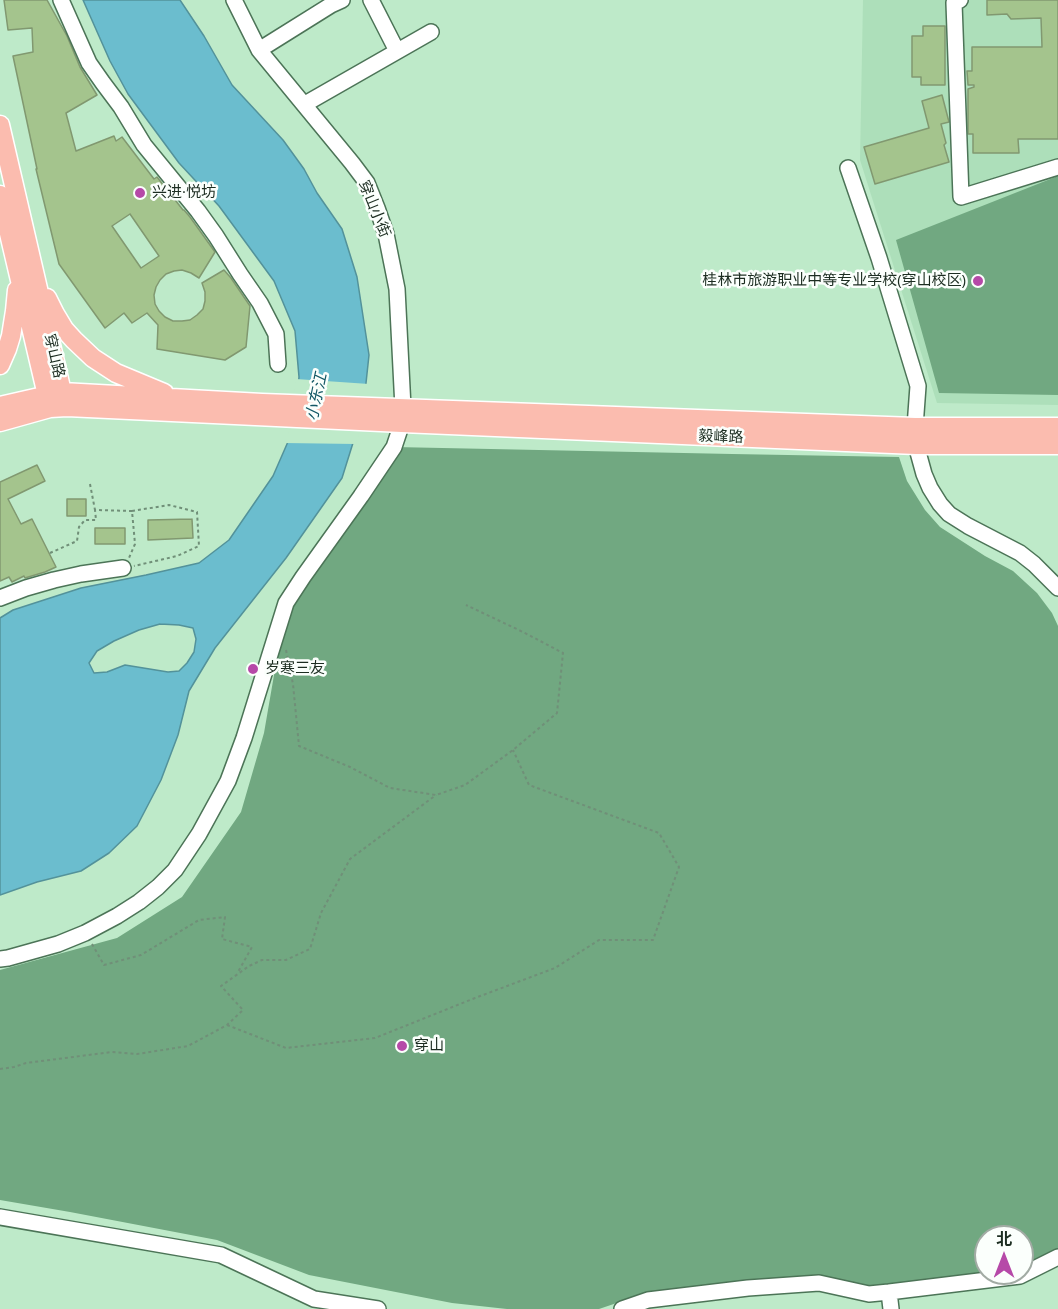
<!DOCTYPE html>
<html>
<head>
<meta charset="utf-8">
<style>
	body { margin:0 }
	#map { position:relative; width:1058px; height:1309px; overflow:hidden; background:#beeac9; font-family:"Open Sans","Noto Sans SC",sans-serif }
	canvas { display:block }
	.north { position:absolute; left:974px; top:1225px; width:60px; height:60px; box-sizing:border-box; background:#fbfffc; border:2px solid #a2aba4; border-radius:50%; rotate:0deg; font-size:16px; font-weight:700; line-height:24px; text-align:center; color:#1c2d21 }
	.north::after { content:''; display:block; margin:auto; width:21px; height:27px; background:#b649a8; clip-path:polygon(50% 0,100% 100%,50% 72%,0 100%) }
</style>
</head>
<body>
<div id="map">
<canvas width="1058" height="1309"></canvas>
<div class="north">北</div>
</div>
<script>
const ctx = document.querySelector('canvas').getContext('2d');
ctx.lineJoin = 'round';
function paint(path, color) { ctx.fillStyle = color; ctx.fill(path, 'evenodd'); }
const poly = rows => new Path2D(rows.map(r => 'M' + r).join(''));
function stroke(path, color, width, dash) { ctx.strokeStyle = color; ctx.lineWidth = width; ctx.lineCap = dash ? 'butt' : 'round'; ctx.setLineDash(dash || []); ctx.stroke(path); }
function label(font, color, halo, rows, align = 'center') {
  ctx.font = font + ' "Open Sans","Noto Sans SC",sans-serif'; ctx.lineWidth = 5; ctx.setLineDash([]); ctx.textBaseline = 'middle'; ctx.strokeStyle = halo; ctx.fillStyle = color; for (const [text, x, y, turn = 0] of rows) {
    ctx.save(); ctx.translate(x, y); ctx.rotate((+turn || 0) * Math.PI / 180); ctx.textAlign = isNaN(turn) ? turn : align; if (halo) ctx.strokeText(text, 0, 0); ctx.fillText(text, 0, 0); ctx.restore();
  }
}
const built = poly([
	[863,0,1058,0,1058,405,937,403,860,160]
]);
const forest = poly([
	[1058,176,1058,395,939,393,896,240],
	[394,447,732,454,899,457,907,481,925,510,940,527,985,556,1013,571,1037,593,1052,613,1058,626,1058,1250,1022,1266,1022,1237,986,1237,986,1273,870,1288,706,1286,649,1292,599,1309,507,1309,452,1303,309,1275,217,1240,70,1212,0,1200,0,970,117,938,182,897,241,812,264,733,278,652,280,621]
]);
const water = poly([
	[83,0,180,0,204,36,232,85,283,140,304,169,317,193,342,229,357,277,369,355,363,411,342,478,286,558,215,648,189,691,178,735,161,780,137,826,109,853,81,871,37,882,0,895,0,618,13,610,81,588,146,575,199,563,229,540,273,476,294,428,299,377,295,331,274,281,219,206,179,163,128,94,110,61,83,0],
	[160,624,179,625,193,628,196,639,194,652,187,663,179,671,168,672,125,665,107,672,94,673,89,663,97,651,114,641,139,630,160,624]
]);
const pier = poly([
	[296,379,369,384,365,412,356,444,284,443,291,427]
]);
const building = poly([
	[4,0,47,0,67,36,80,67,97,95,66,113,76,151,114,136,116,141,122,137,154,179,157,177,183,210,184,210,190,217,215,252,199,278,191,273,182,270,174,271,166,274,160,280,156,287,154,295,155,304,159,311,165,317,173,321,182,321,190,320,197,315,203,309,205,301,205,292,202,283,224,270,231,278,250,306,246,347,225,360,157,349,158,325,147,313,132,323,124,313,105,328,59,264,36,169,37,169,13,56,33,52,32,28,8,30,4,0],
	[130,214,159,256,141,268,112,226,130,214],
	[987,0,1058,0,1058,139,1018,139,1019,153,973,153,973,134,968,134,968,89,974,87,974,85,968,85,967,71,972,71,972,47,1042,47,1041,18,1011,19,1007,14,987,15,987,0],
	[923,26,945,26,945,85,921,85,921,77,912,77,912,36,923,36,923,26],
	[942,95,949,122,941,124,946,143,944,145,949,162,875,184,864,147,929,128,922,101,942,95],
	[37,465,45,481,8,499,21,524,32,519,56,567,45,572,25,578,24,576,12,582,9,577,0,581,0,482,37,465],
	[67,499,86,499,86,516,67,516,67,499],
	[192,519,193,538,148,540,148,520,192,519],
	[95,528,125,528,125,544,95,544,95,528]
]);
const path = poly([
	[90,484,95,510],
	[132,511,169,505,197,512,199,546,177,556,134,566],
	[50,553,77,541,79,527,85,520,96,520,95,510,132,511,135,544,129,558],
	[286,650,293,684,299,746,350,767,390,788,436,795,465,785,513,750,557,713,563,653,523,632,466,605],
	[92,944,104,965,141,955,199,920,225,917,222,939,252,947,238,972],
	[227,1025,286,1048,375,1038,475,998,555,968,599,940,653,940,679,867,659,833,529,785,513,750],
	[0,1069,14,1067,26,1063,112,1052,137,1054,188,1046,227,1025,243,1010,221,986,249,966,262,960,286,960,310,949,321,913,350,859,436,795]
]);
const minor = poly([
	[61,0,89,63,103,83,121,107,144,145,198,211,216,236,240,274,260,303,276,334,278,364],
	[371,0,397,51],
	[960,0,954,3,961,197,1058,167],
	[259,50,331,5,342,0],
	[305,104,431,32],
	[848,168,879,258,918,386,915,427,916,445,924,474,930,488,940,504,949,514,968,526,1020,553,1034,564,1058,588],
	[0,598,26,588,54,580,81,574,123,568],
	[0,959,8,958,58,944,85,933,117,916,139,902,158,887,175,870,199,834,228,781,244,738,286,603,303,577,361,496,394,447,402,423,403,408,397,289,386,234,377,208,367,183,352,163,259,50,234,0],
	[0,1217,221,1255,314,1299,378,1309],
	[889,1292,891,1309],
	[622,1309,648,1300,748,1288,819,1283,869,1294,889,1292,1020,1276,1058,1257]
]);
const major = poly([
	[0,125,62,392,262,403,915,427,1058,427],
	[0,195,50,408,67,407,402,423,916,445,1058,445],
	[47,298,55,314,64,329,74,340,93,358,116,373,164,393],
	[0,365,7,349,11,336,15,311,17,290],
	[0,406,57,393],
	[0,422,50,408]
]);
const markers = [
	[140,193,6,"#b649a8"],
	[978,281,6,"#b649a8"],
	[253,669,6,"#b649a8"],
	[402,1046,6,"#b649a8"]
];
const poiNames = [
	["兴进·悦坊",152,193],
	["桂林市旅游职业中等专业学校(穿山校区)",966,281,"right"],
	["岁寒三友",265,669],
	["穿山",414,1046]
];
const streetNames = [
	["穿山小街",374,209,68],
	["穿山路",54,356,77],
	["毅峰路",721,437,2]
];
const waterNames = [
	["小东江",317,397,-78]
];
paint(built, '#addfba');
paint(forest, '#71a881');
paint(water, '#6bbdce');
stroke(water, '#53929a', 1.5);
paint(pier, '#beeac9');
paint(building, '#a4c48d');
stroke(building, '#819870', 1.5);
stroke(minor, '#4c7457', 18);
stroke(major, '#fff', 21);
stroke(path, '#708f78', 2, [3, 3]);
stroke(minor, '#fff', 15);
stroke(major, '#fbbcaf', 18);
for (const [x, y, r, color] of markers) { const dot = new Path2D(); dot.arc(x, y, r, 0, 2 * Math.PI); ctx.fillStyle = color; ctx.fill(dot); stroke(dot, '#fbfffc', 2); }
label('15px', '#1c2d21', '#fbfffc', poiNames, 'left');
label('15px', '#1c2d21', '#fbfffc', streetNames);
label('italic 16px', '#135865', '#fbfffc', waterNames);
</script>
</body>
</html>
